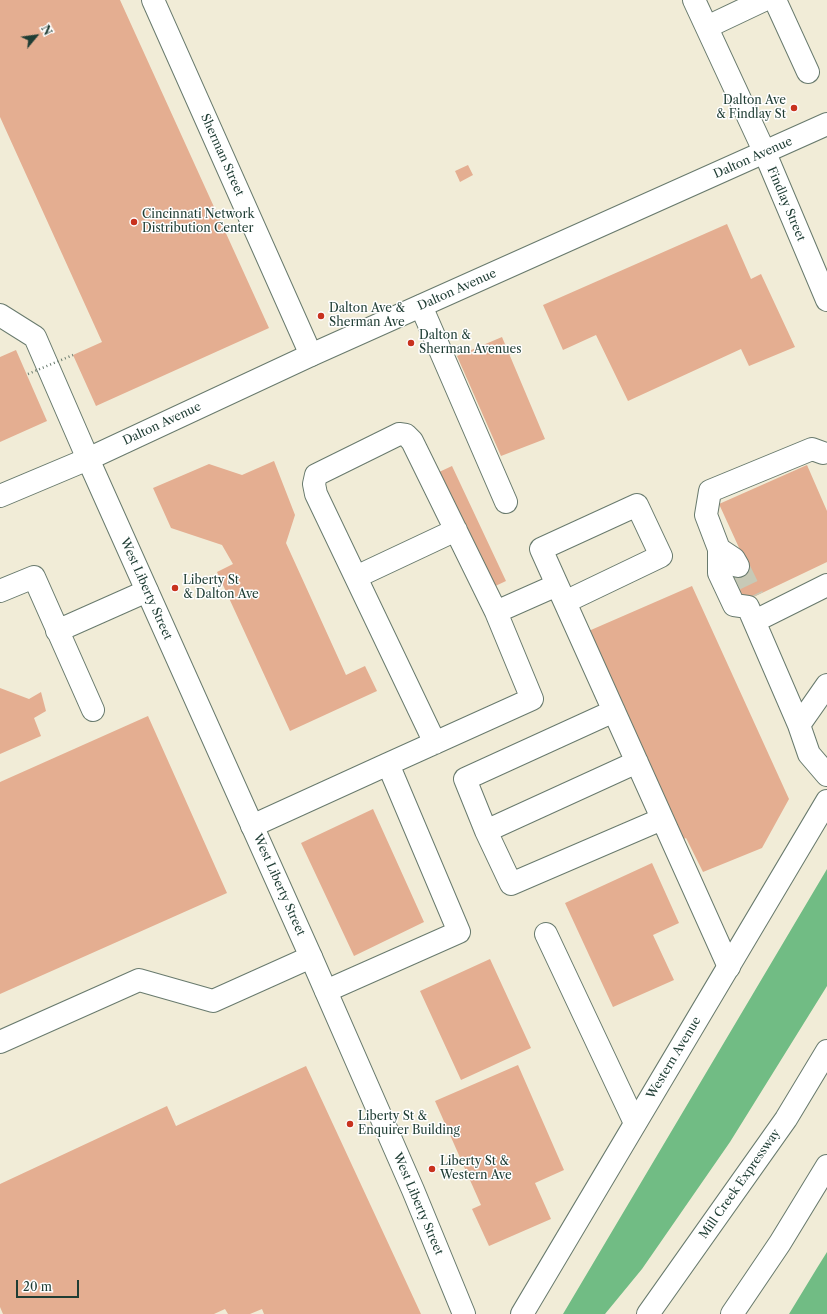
<!DOCTYPE html>
<html>
<head>
<meta charset="utf-8">
<style>
	body { margin:0 }
	#map { position:relative; width:827px; height:1314px; overflow:hidden; background:#f1ecd7; font-family:"Libre Caslon Text",serif }
	canvas { display:block }
	.north { position:absolute; left:16px; top:16px; width:40px; height:40px; -webkit-text-stroke:3px #fff; paint-order:stroke; rotate:61deg; font-size:11px; font-weight:700; line-height:16px; text-align:center; color:#1f3d34 }
	.north::after { content:''; display:block; margin:auto; width:14px; height:18px; background:#1f3d34; clip-path:polygon(50% 0,100% 100%,50% 72%,0 100%) }
	.scale { position:absolute; left:16px; top:1280px; width:63px; height:18px; box-sizing:border-box; border:2px solid #1f3d34; border-top:0; padding-left:5px; font-size:12px; line-height:14px; white-space:nowrap; color:#1f3d34; -webkit-text-stroke:3px #fff; paint-order:stroke }
</style>
</head>
<body>
<div id="map">
<canvas width="827" height="1314"></canvas>
<div class="north">N</div>
<div class="scale">20 m</div>
</div>
<script>
const ctx = document.querySelector('canvas').getContext('2d');
ctx.lineJoin = 'round';
function paint(path, color) { ctx.fillStyle = color; ctx.fill(path, 'evenodd'); }
const poly = rows => new Path2D(rows.map(r => 'M' + r).join(''));
function stroke(path, color, width, dash) { ctx.strokeStyle = color; ctx.lineWidth = width; ctx.lineCap = dash ? 'butt' : 'round'; ctx.setLineDash(dash || []); ctx.stroke(path); }
function label(font, color, halo, rows, align = 'center') {
  ctx.font = font + ' "Libre Caslon Text",serif'; ctx.lineWidth = 3; ctx.setLineDash([]); ctx.textBaseline = 'middle'; ctx.strokeStyle = halo; ctx.fillStyle = color; for (const [text, x, y, turn = 0] of rows) {
    ctx.save(); ctx.translate(x, y); ctx.rotate((+turn || 0) * Math.PI / 180); ctx.textAlign = isNaN(turn) ? turn : align; if (halo) ctx.strokeText(text, 0, 0); ctx.fillText(text, 0, 0); ctx.restore();
  }
}
const forest = poly([
	[827,869,827,986,730,1142,642,1269,605,1314,563,1314],
	[827,1252,827,1314,789,1314,817,1268]
]);
const building = poly([
	[0,0,120,0,269,328,96,406,73,355,102,342,0,117],
	[468,165,473,175,460,182,455,171],
	[727,224,751,279,761,274,795,347,749,366,741,349,628,401,596,335,563,350,543,305],
	[502,337,545,439,501,456,457,356],
	[16,350,47,421,0,442,0,357],
	[274,461,295,515,286,543,346,675,365,666,377,691,290,731,217,572,233,564,222,545,171,528,153,488,209,464,242,475],
	[807,465,827,511,827,562,741,603,727,572,746,563,719,504],
	[452,466,506,581,489,589,437,473],
	[692,586,789,799,762,848,703,872,686,838,679,841,584,633],
	[0,688,29,699,41,692,46,711,34,718,41,736,0,754],
	[148,716,227,893,0,994,0,782],
	[373,809,424,922,354,956,301,843],
	[652,863,679,923,653,935,674,980,613,1007,565,903],
	[490,959,531,1048,461,1080,420,991],
	[518,1065,564,1170,535,1183,551,1219,489,1246,472,1209,481,1205,435,1101],
	[306,1066,421,1314,264,1314,262,1309,250,1314,228,1314,225,1309,214,1314,3,1314,0,1307,0,1184,167,1106,176,1126]
]);
const minorTunnel = poly([
	[738,566,753,597]
]);
const minor = poly([
	[153,0,311,355],
	[694,0,765,153,827,300],
	[775,0,808,72],
	[707,27,764,0],
	[421,306,506,502],
	[0,315,35,337,88,459],
	[719,549,734,559,738,566],
	[356,577,456,530],
	[0,591,34,577,93,710],
	[565,602,661,556,637,505,541,549,729,967],
	[755,621,827,585],
	[57,631,147,591],
	[827,685,799,725,809,754,827,775],
	[614,711,465,779,486,831,511,884,662,819],
	[799,725,748,607,734,605,719,573,719,549,706,515,710,491,812,449,823,453],
	[435,743,316,494,314,484,316,475,399,434,406,435,412,441,496,612],
	[388,764,532,699,496,612,557,585],
	[252,826,388,764,459,932,326,991],
	[486,831,637,762],
	[546,934,635,1123],
	[0,1042,139,980,213,1001,311,957]
]);
const major = poly([
	[88,459,311,957,413,1190,464,1314],
	[0,496,88,459,311,355,827,124],
	[522,1314,827,801]
]);
const highway = poly([
	[648,1314,786,1119,827,1051],
	[732,1314,780,1243,827,1166]
]);
const pathBridge = poly([
	[28,374,73,355]
]);
const markers = [
	[794,108,4,"#c8321e"],
	[134,222,4,"#c8321e"],
	[321,316,4,"#c8321e"],
	[411,343,4,"#c8321e"],
	[175,588,4,"#c8321e"],
	[350,1124,4,"#c8321e"],
	[432,1169,4,"#c8321e"]
];
const poiNames = [
	["Dalton Ave",786,101,"right"],
	["& Findlay St",786,115,"right"],
	["Cincinnati Network",142,215],
	["Distribution Center",142,229],
	["Dalton Ave &",329,309],
	["Sherman Ave",329,323],
	["Dalton &",419,336],
	["Sherman Avenues",419,350],
	["Liberty St",183,581],
	["& Dalton Ave",183,595],
	["Liberty St &",358,1117],
	["Enquirer Building",358,1131],
	["Liberty St &",440,1162],
	["Western Ave",440,1176]
];
const streetNames = [
	["Sherman Street",222,155,66],
	["Dalton Avenue",753,158,-24],
	["Findlay Street",786,204,67],
	["Dalton Avenue",457,290,-24],
	["Dalton Avenue",162,424,-25],
	["West Liberty Street",146,589,66],
	["West Liberty Street",279,885,66],
	["Western Avenue",674,1058,-59],
	["Mill Creek Expressway",740,1184,-55],
	["West Liberty Street",418,1204,67]
];
paint(forest, '#71bc84');
paint(building, '#e4ae91');
stroke(minorTunnel, '#c7c9b6', 22, [22, 11]);
stroke(minor, '#687a6d', 24);
stroke(major, '#687a6d', 24);
stroke(highway, '#687a6d', 24);
stroke(minor, '#fff', 22);
stroke(major, '#fff', 22);
stroke(highway, '#fff', 22);
stroke(pathBridge, '#687a6d', 2.5, [1, 3]);
for (const [x, y, r, color] of markers) { const dot = new Path2D(); dot.arc(x, y, r, 0, 2 * Math.PI); ctx.fillStyle = color; ctx.fill(dot); stroke(dot, '#fff', 1.5); }
label('12px', '#1f3d34', '#fff', poiNames, 'left');
label('12px', '#1f3d34', '#fff', streetNames);
</script>
</body>
</html>
